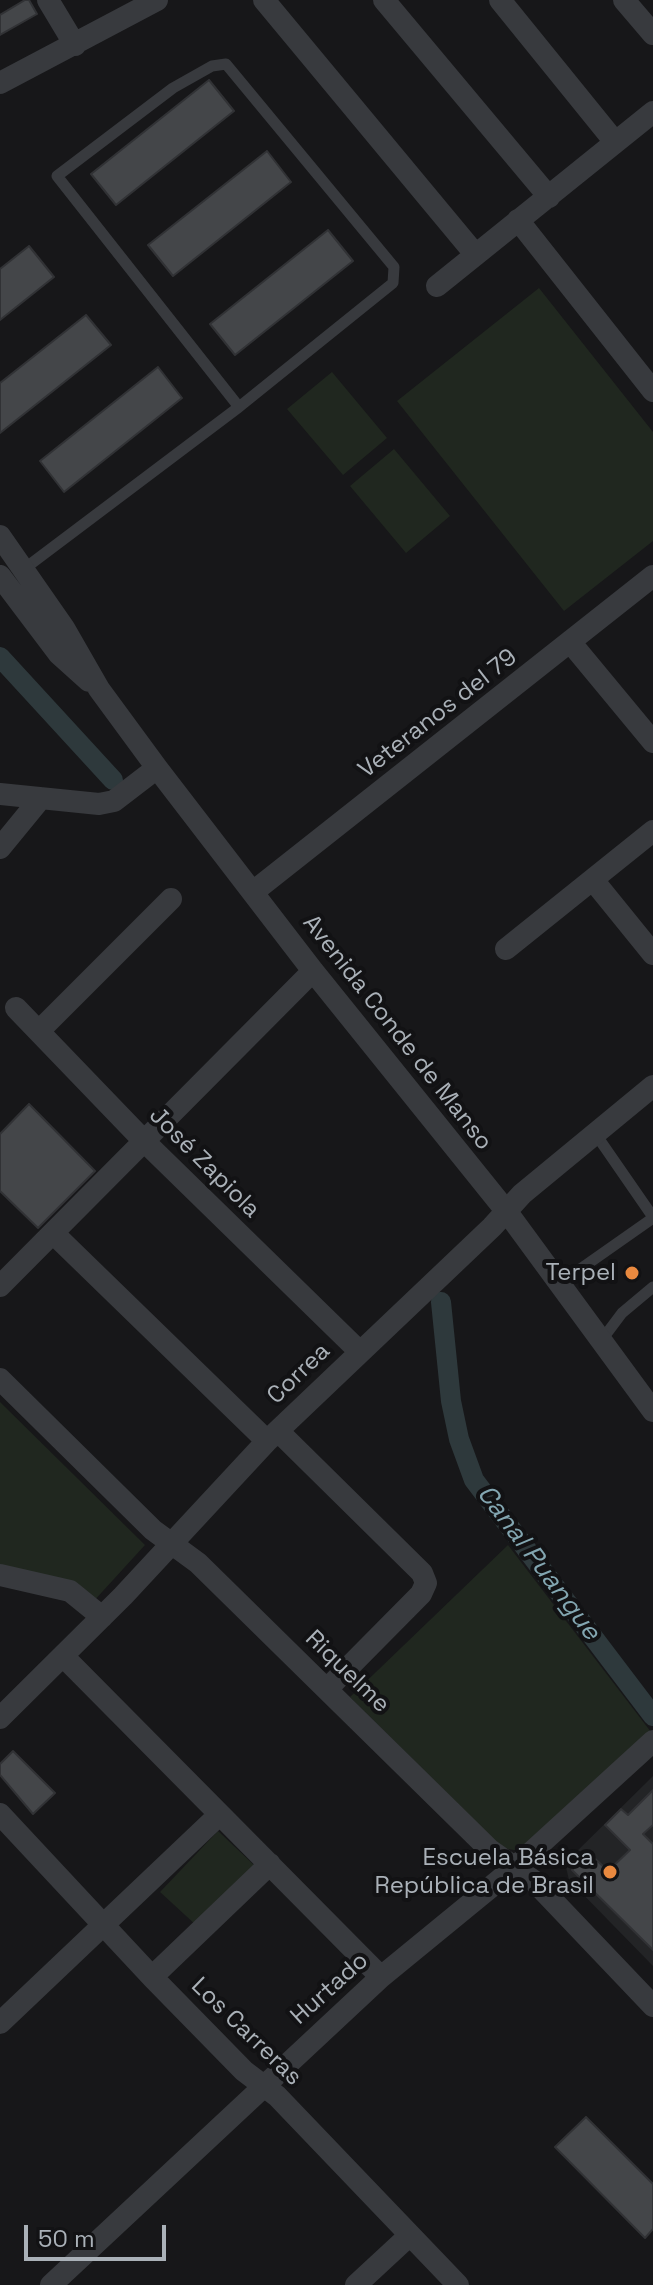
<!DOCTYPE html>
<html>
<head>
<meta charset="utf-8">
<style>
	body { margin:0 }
	#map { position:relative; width:653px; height:2285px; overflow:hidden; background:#171719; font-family:"Space Grotesk",sans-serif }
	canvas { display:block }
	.scale { position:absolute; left:24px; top:2225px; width:142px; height:36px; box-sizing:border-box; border:4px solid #aab1b8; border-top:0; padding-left:10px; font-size:24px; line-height:28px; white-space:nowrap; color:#aab1b8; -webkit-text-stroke:6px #121214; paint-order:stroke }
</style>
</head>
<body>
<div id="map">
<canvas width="653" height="2285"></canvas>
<div class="scale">50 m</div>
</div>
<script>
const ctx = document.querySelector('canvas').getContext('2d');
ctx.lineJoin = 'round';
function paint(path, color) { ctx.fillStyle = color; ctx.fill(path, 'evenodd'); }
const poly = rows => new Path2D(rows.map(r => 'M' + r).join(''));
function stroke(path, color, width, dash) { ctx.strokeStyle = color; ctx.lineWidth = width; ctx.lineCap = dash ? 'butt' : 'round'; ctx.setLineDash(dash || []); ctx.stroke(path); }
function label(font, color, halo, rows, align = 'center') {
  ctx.font = font + ' "Space Grotesk",sans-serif'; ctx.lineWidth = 8; ctx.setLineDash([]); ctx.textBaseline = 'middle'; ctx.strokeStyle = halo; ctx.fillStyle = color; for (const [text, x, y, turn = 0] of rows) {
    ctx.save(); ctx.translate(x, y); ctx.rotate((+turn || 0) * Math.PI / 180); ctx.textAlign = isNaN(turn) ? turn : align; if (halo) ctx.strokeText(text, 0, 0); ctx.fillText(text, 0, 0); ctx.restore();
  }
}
const built = poly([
	[653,1776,653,1966,569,1880,565,1863]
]);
const green = poly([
	[539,288,653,432,653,541,564,611,397,401],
	[332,372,387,438,343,475,287,409],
	[394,449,450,516,406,553,350,486],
	[0,1402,145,1545,92,1603,0,1570],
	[508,1545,651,1732,520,1851,502,1848,350,1697],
	[218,1831,254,1865,197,1926,160,1892]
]);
const canal = poly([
	[0,657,113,780],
	[441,1302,451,1401,459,1439,474,1480,653,1716]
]);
const building = poly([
	[25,0,29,0,37,14,0,35,0,15,25,0],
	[209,80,234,111,116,205,91,174,209,80],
	[267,151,291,182,173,276,148,245,267,151],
	[328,230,353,261,235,355,210,324,328,230],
	[29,246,54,277,0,320,0,269,29,246],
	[86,315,111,345,0,433,0,383,86,315],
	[158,367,182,398,64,492,40,461,158,367],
	[29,1104,95,1171,38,1228,0,1191,0,1134,29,1104],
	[13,1751,55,1793,33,1814,0,1775,0,1764,13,1751],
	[653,1790,653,1825,643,1834,653,1844,653,1950,572,1870,588,1852,608,1871,630,1850,605,1825,621,1809,628,1815,653,1790],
	[586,2117,653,2184,653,2229,645,2238,555,2147,586,2117]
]);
const service = poly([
	[24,569,239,407,393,283,394,267,226,64,212,66,173,88,57,176,239,407],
	[595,1133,653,1217],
	[559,1284,653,1218],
	[601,1341,622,1313,653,1287]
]);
const minor = poly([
	[48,0,75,45],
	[264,0,475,254],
	[384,0,549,197],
	[500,0,615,142],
	[624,0,653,34],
	[0,83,157,0],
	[518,220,653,391],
	[437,286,653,112],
	[0,536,64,628,99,689,157,768,313,971,507,1212,653,1411],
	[0,576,59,654,89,681],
	[571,643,653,742],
	[0,794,99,804,114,801,157,768],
	[0,848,41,798],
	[593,880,653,954],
	[253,892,653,576],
	[506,949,653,831],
	[16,1008,144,1141,359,1351],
	[39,1031,171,899],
	[53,1233,267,1441],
	[0,1286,313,971],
	[0,1379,153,1530,198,1563,490,1850,534,1881,653,2006],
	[278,1431,422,1573,426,1583,421,1594,327,1689],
	[0,1575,70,1591,102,1617],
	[63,1656,381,1977],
	[0,1718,123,1596,267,1441,492,1227,522,1194,653,1086],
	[0,1814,152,1977,244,2071,277,2096,458,2285],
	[152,1977,270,1864],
	[0,2023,219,1815],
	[51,2285,381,1977,514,1868,653,1741],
	[356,2285,410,2235]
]);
const markers = [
	[632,1273,8,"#e9893f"],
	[610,1872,8,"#e9893f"]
];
const streetNames = [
	["Veteranos del 79",438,714,-38],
	["Avenida Conde de Manso",397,1033,52],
	["José Zapiola",204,1163,45],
	["Correa",299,1374,-44],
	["Riquelme",347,1672,44],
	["Hurtado",330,1989,-42],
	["Los Carreras",246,2032,44]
];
const poiNames = [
	["Terpel",616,1273],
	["Escuela Básica",594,1858],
	["República de Brasil",594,1886]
];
const waterNames = [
	["Canal Puangue",538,1563,53]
];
paint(built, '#232426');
paint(green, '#20271f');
stroke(canal, '#2e393c', 20);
paint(building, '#444649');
stroke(building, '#313235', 2);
stroke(service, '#383a3e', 11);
stroke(minor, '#383a3e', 22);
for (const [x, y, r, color] of markers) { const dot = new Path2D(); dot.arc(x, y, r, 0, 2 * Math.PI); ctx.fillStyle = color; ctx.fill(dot); stroke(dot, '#121214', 3); }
label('24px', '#aab1b8', '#121214', streetNames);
label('24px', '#aab1b8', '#121214', poiNames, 'right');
label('italic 26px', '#83a6b1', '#121214', waterNames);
</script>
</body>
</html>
